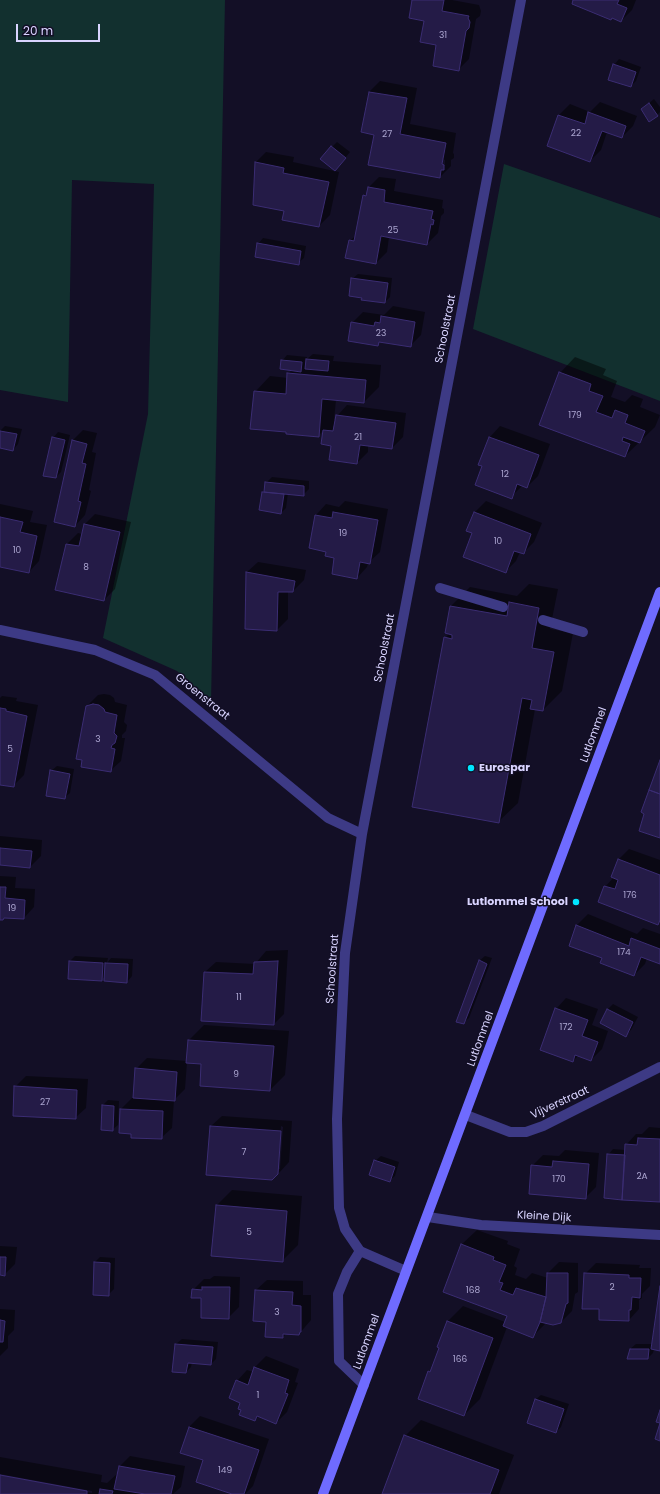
<!DOCTYPE html>
<html>
<head>
<meta charset="utf-8">
<style>
	body { margin:0 }
	#map { position:relative; width:660px; height:1494px; overflow:hidden; background:#130f26; font-family:Poppins,sans-serif }
	canvas { display:block }
	.scale { position:absolute; left:16px; top:24px; width:84px; height:18px; box-sizing:border-box; border:2px solid #d9d4ff; border-top:0; padding-left:5px; font-size:12px; line-height:14px; white-space:nowrap; color:#d9d4ff; -webkit-text-stroke:3px #130f26; paint-order:stroke }
</style>
</head>
<body>
<div id="map">
<canvas width="660" height="1494"></canvas>
<div class="scale">20 m</div>
</div>
<script>
const ctx = document.querySelector('canvas').getContext('2d');
ctx.lineJoin = 'round';
function paint(path, color) { ctx.fillStyle = color; ctx.fill(path, 'evenodd'); }
const poly = rows => new Path2D(rows.map(r => 'M' + r).join(''));
function stroke(path, color, width, dash) { ctx.strokeStyle = color; ctx.lineWidth = width; ctx.lineCap = dash ? 'butt' : 'round'; ctx.setLineDash(dash || []); ctx.stroke(path); }
function label(font, color, halo, rows, align = 'center') {
  ctx.font = font + ' Poppins,sans-serif'; ctx.lineWidth = 3; ctx.setLineDash([]); ctx.textBaseline = 'middle'; ctx.strokeStyle = halo; ctx.fillStyle = color; for (const [text, x, y, turn = 0] of rows) {
    ctx.save(); ctx.translate(x, y); ctx.rotate((+turn || 0) * Math.PI / 180); ctx.textAlign = isNaN(turn) ? turn : align; if (halo) ctx.strokeText(text, 0, 0); ctx.fillText(text, 0, 0); ctx.restore();
  }
}
const green = poly([
	[0,0,225,0,211,702,177,671,103,638,148,414,154,184,72,180,68,402,0,390],
	[504,164,660,218,660,401,473,329]
]);
const shadow = poly([
	[413,0,452,0,479,5,481,11,480,16,476,19,469,59,459,69,437,44],
	[575,0,636,0,632,10,621,21],
	[619,59,641,67,636,81,631,86,614,65],
	[380,81,417,88,410,124,456,133,453,153,454,154,454,158,451,160,451,166,440,177,375,134,362,132,369,92],
	[443,159,445,160,445,166,443,166],
	[654,99,660,107,660,112,657,115,642,109],
	[600,102,637,116,633,126,622,137,607,132,601,150,590,161,548,146,559,115,570,104,590,112],
	[337,142,350,152,335,170,332,147],
	[266,152,294,157,293,162,339,172,330,215,319,226,285,210,256,162],
	[379,177,396,179,394,191,443,200,442,208,444,209,444,213,441,216,438,233,427,244,389,237,387,252,376,263,350,241,357,234,364,196,368,192,369,187],
	[263,238,306,246,304,258,298,263,258,244],
	[358,274,392,278,390,297,385,302,352,279],
	[393,306,425,312,421,335,410,346,381,341,377,345,352,323,363,312,384,315],
	[313,354,334,356,333,361,381,365,379,387,364,402,336,400,334,420,336,420,337,416,347,405,406,413,403,437,392,448,368,445,368,452,357,463,332,445,324,430,318,436,287,431,255,392,270,376,288,378,288,374,292,370,282,361,287,355,307,357,307,359],
	[575,357,606,369,603,375,617,381,611,397,625,402,632,395,643,399,640,407,660,415,655,427,625,456,560,373],
	[5,426,22,429,18,444,13,450,0,447,0,431],
	[500,426,550,444,538,476,527,487,523,485,511,497,483,465,480,464,490,437],
	[83,430,97,433,92,452,96,453,89,490,91,491,85,515,75,526,73,440],
	[58,432,70,435,61,472,56,477,53,438],
	[272,477,309,481,309,489,303,495,288,493,286,508,281,513,263,493,265,490,266,483],
	[345,501,388,509,380,552,368,563,367,567,357,578,336,558,316,515,326,504,339,507],
	[486,501,542,523,534,542,523,553,520,552,516,561,505,572,473,532,468,530,475,512],
	[0,504,33,511,30,522,47,525,39,561,29,572,2,566,0,568],
	[95,514,131,522,115,589,104,600,57,589,67,544,78,533,82,534,85,524],
	[258,562,306,570,304,580,293,591,288,591,288,619,277,630,247,572],
	[529,584,558,589,550,629,573,633,562,691,543,710,535,709,518,803,498,822,445,638,450,633,451,606,470,587,517,596],
	[104,694,110,695,114,698,115,702,127,705,124,722,127,725,126,731,122,735,122,738,125,738,121,761,110,771,87,706,98,695],
	[2,696,17,698,16,701,38,705,24,775,13,786,0,784,0,698],
	[57,766,74,769,70,793,64,798,51,771],
	[0,836,42,840,41,856,30,867,0,864],
	[629,849,660,860,660,921,658,923,605,887,614,877,619,859],
	[0,876,16,877,15,888,35,889,34,907,24,918,5,917,3,919,0,919],
	[588,914,637,934,643,928,660,934,660,963,647,958,645,964,634,975,603,958,570,945,577,925],
	[288,950,284,1014,274,1024,205,972,216,962,255,964,266,951],
	[75,956,108,958,107,963,111,958,133,959,132,976,127,982,106,976,101,980,70,961],
	[485,956,492,958,469,1018,463,1023,479,961],
	[566,998,598,1009,592,1025,608,1031,602,1049,591,1060,579,1055,573,1061,556,1009],
	[613,1004,638,1017,631,1030,625,1036,601,1023,608,1009],
	[204,1025,289,1031,285,1075,270,1090,202,1063,187,1062,185,1089,174,1100,172,1128,161,1138,120,1132,121,1109,132,1098,134,1098,136,1069,147,1058,187,1061,189,1040],
	[26,1076,88,1079,86,1108,75,1118,15,1087],
	[108,1100,119,1101,118,1125,112,1130,103,1105],
	[222,1116,292,1121,289,1162,278,1174,211,1126],
	[281,1126,283,1127,280,1169,278,1169],
	[649,1127,660,1128,660,1201,608,1155,613,1149,625,1150,626,1145,636,1134,642,1134],
	[565,1150,599,1153,596,1187,585,1198,532,1166,543,1155,559,1156],
	[381,1156,399,1162,395,1176,389,1181,375,1161],
	[232,1190,302,1196,298,1245,282,1261,212,1255,217,1205],
	[477,1230,508,1241,507,1244,520,1249,514,1266,517,1268,515,1275,526,1279,532,1273,548,1278,548,1273,559,1262,578,1263,578,1292,575,1294,572,1311,561,1322,547,1322,533,1336,507,1327,480,1399,464,1415,429,1372,433,1368,440,1348,438,1347,448,1321,463,1306,505,1322,508,1315,461,1245],
	[0,1246,17,1247,15,1264,4,1275,0,1276],
	[100,1257,115,1258,114,1289,108,1295,95,1262],
	[596,1263,640,1265,639,1268,651,1268,650,1286,642,1294,642,1298,639,1300,639,1309,629,1320,600,1308,585,1274],
	[214,1276,240,1277,239,1307,228,1318,193,1290,204,1279,210,1279],
	[267,1280,303,1281,303,1295,311,1295,311,1320,299,1334,287,1333,283,1337,266,1336,267,1321,256,1290],
	[660,1293,660,1350,654,1349,653,1353,648,1358,630,1349,636,1344,653,1344],
	[0,1309,15,1310,14,1330,8,1336,8,1348,0,1356],
	[182,1339,218,1342,216,1359,211,1364,192,1362,191,1367,186,1372,174,1371,176,1344],
	[266,1356,299,1369,295,1382,298,1383,287,1412,276,1423,259,1416,255,1420,242,1410,237,1381,247,1370,253,1372,255,1367],
	[541,1395,569,1404,561,1427,556,1432,535,1400],
	[200,1416,269,1439,253,1486,245,1494,235,1494,204,1459,182,1452,189,1427],
	[421,1420,514,1455,499,1494,383,1494,405,1436],
	[130,1456,185,1466,181,1487,173,1494,0,1494,0,1476,92,1493,92,1491,0,1474,0,1457,102,1475,101,1482,107,1483,117,1474,118,1474,120,1466]
]);
const building = poly([
	[412,0,444,0,442,11,469,16,468,18,470,22,469,28,466,31,459,71,433,66,436,45,420,42,424,21,409,18,412,0],
	[573,0,619,0,617,4,627,8,621,22,612,18,611,20,572,4,573,0],
	[613,64,636,72,631,87,608,80,613,64],
	[369,92,407,98,400,134,446,143,442,164,444,165,444,170,441,170,440,178,368,165,374,135,361,132,369,92],
	[649,103,658,116,649,122,641,109,649,103],
	[588,112,626,126,622,138,602,131,590,162,547,146,558,115,585,124,588,112],
	[331,146,346,158,335,171,320,159,331,146],
	[255,162,284,168,283,173,329,182,319,227,282,220,284,211,253,205,255,162],
	[368,187,385,190,384,202,433,211,431,219,434,220,433,225,431,224,427,245,381,236,376,264,345,258,349,240,354,241,363,195,366,196,368,187],
	[257,243,301,251,299,265,255,257,257,243],
	[351,278,388,283,385,303,361,300,362,298,349,296,351,278],
	[381,316,415,322,411,347,379,342,378,346,348,341,351,322,374,326,375,322,380,323,381,316],
	[306,359,329,361,328,371,305,369,306,359],
	[281,360,302,362,301,372,280,369,281,360],
	[559,372,591,384,589,391,603,396,596,412,612,418,615,410,628,415,625,423,645,431,640,443,623,437,622,441,630,444,625,457,539,425,559,372],
	[287,373,366,380,364,403,322,399,319,437,286,434,286,432,250,429,254,391,286,394,287,373],
	[336,415,396,423,392,449,360,445,357,464,329,460,331,446,321,444,323,430,333,431,336,415],
	[0,431,17,434,13,451,0,448,0,431],
	[52,437,65,440,56,478,43,476,52,437],
	[489,437,539,455,527,488,517,484,512,499,475,485,482,466,478,465,489,437],
	[72,440,87,444,82,463,86,464,78,501,81,502,75,527,54,522,72,440],
	[265,482,304,486,304,496,264,492,265,482],
	[262,492,284,494,281,514,259,510,262,492],
	[333,512,378,520,370,564,360,562,357,579,332,574,334,558,325,556,326,552,309,548,315,515,332,518,333,512],
	[474,512,531,534,524,554,514,551,506,573,463,557,472,533,466,531,474,512],
	[0,517,23,522,20,532,37,536,29,573,0,567,0,517],
	[84,524,120,532,104,601,55,590,66,544,79,546,84,524],
	[246,572,295,581,293,592,278,592,277,631,245,629,246,572],
	[509,602,539,608,532,648,554,652,543,711,530,709,532,700,522,698,499,823,412,807,444,637,452,639,452,635,445,633,450,606,507,616,509,602],
	[93,704,99,705,104,709,105,712,117,715,114,733,117,736,115,743,112,745,111,748,115,749,111,772,81,767,82,760,76,759,86,706,93,704],
	[0,708,6,709,6,711,27,716,14,787,0,785,0,708],
	[660,760,660,794,649,790,660,760],
	[50,770,70,774,65,799,46,796,50,770],
	[649,790,660,794,660,838,639,831,644,814,641,812,649,790],
	[0,848,32,851,30,868,0,865,0,848],
	[618,859,660,875,660,920,658,925,598,902,604,886,615,889,618,880,611,877,618,859],
	[0,887,6,887,5,898,25,900,24,919,4,918,3,920,0,920,0,887],
	[576,925,629,946,631,938,660,949,660,964,641,957,634,976,600,963,602,958,569,946,576,925],
	[479,960,487,964,464,1024,456,1022,479,960],
	[69,961,103,963,102,981,68,979,69,961],
	[278,961,274,1025,201,1021,204,972,253,974,254,962,278,961],
	[105,963,128,964,127,983,104,981,105,963],
	[555,1008,588,1020,582,1036,598,1042,591,1061,575,1055,573,1062,540,1050,555,1008],
	[607,1009,633,1022,626,1037,600,1023,607,1009],
	[188,1040,274,1046,270,1091,200,1086,201,1064,186,1063,188,1040],
	[135,1068,177,1072,175,1101,133,1098,135,1068],
	[14,1086,77,1090,76,1119,13,1116,14,1086],
	[102,1105,114,1106,113,1131,101,1130,102,1105],
	[120,1109,163,1111,162,1139,131,1138,131,1134,119,1133,120,1109],
	[210,1126,281,1131,278,1174,272,1180,206,1175,210,1126],
	[638,1138,660,1139,660,1202,622,1200,625,1144,637,1145,638,1138],
	[607,1154,625,1155,622,1200,604,1198,607,1154],
	[374,1160,395,1167,390,1182,369,1175,374,1160],
	[553,1161,589,1164,586,1199,529,1194,531,1165,552,1167,553,1161],
	[216,1205,287,1211,283,1262,211,1256,216,1205],
	[461,1244,494,1257,493,1260,506,1265,499,1282,503,1283,500,1290,513,1295,516,1288,546,1297,540,1322,533,1338,503,1326,507,1316,443,1292,461,1244],
	[0,1257,6,1257,5,1276,0,1275,0,1257],
	[94,1262,110,1263,109,1296,93,1295,94,1262],
	[547,1273,568,1273,568,1303,566,1304,561,1323,553,1325,540,1322,546,1297,547,1273],
	[584,1273,629,1275,629,1278,641,1278,640,1298,632,1297,631,1310,629,1310,629,1321,599,1320,599,1309,582,1309,584,1273],
	[660,1286,660,1351,651,1349,660,1286],
	[202,1287,230,1287,229,1319,201,1318,201,1298,191,1298,192,1289,202,1290,202,1287],
	[255,1290,293,1292,292,1305,301,1306,301,1332,300,1332,299,1335,283,1334,283,1338,265,1337,266,1322,253,1321,255,1290],
	[0,1320,5,1321,3,1342,0,1342,0,1320],
	[447,1321,493,1338,464,1416,418,1399,428,1371,430,1372,439,1348,437,1347,447,1321],
	[175,1344,213,1347,211,1365,188,1363,186,1373,172,1372,175,1344],
	[630,1349,649,1349,648,1359,627,1359,630,1349],
	[254,1367,289,1380,285,1393,288,1394,276,1424,257,1416,255,1421,239,1415,241,1410,238,1409,240,1403,229,1398,236,1380,248,1385,254,1367],
	[535,1399,564,1409,556,1433,527,1423,535,1399],
	[660,1410,660,1441,655,1439,660,1423,656,1422,660,1410],
	[189,1427,259,1450,244,1494,232,1494,196,1482,203,1460,180,1453,189,1427],
	[404,1435,499,1470,490,1494,382,1494,404,1435],
	[119,1466,175,1476,171,1494,145,1494,114,1489,119,1466],
	[0,1475,87,1491,87,1494,0,1494,0,1475],
	[100,1489,113,1491,112,1494,99,1494,100,1489]
]);
const service = poly([
	[440,588,503,607],
	[543,620,583,632],
	[360,1251,347,1272,338,1294,339,1361,364,1385]
]);
const minor = poly([
	[0,630,95,650,155,675,328,818,362,834],
	[466,1115,510,1132,526,1132,543,1126,660,1067],
	[428,1217,481,1225,660,1235],
	[406,1271,360,1251,345,1229,339,1208,337,1119,345,953,362,834,521,0]
]);
const secondary = poly([
	[323,1494,660,592]
]);
const markers = [
	[471,768,4,"#00e5ff"],
	[576,902,4,"#00e5ff"]
];
const numberNames = [
	["31",443,36],
	["22",576,134],
	["27",387,135],
	["25",393,231],
	["23",381,334],
	["179",575,416],
	["21",358,438],
	["12",505,475],
	["19",343,534],
	["10",498,542],
	["10",17,551],
	["8",86,568],
	["3",98,740],
	["5",10,750],
	["176",630,896],
	["19",12,909],
	["174",624,953],
	["11",239,998],
	["172",566,1028],
	["9",236,1075],
	["27",45,1103],
	["7",244,1153],
	["2A",642,1177],
	["170",559,1180],
	["5",249,1233],
	["2",612,1288],
	["168",473,1291],
	["3",277,1313],
	["166",460,1360],
	["1",258,1396],
	["149",225,1471]
];
const streetNames = [
	["Schoolstraat",446,329,-79],
	["Schoolstraat",385,648,-79],
	["Groenstraat",202,697,39],
	["Lutlommel",594,735,-70],
	["Schoolstraat",333,969,-86],
	["Lutlommel",481,1039,-70],
	["Vijverstraat",560,1103,-25],
	["Kleine Dijk",544,1217,3],
	["Lutlommel",367,1342,-70]
];
const poiNames = [
	["Eurospar",479,768],
	["Lutlommel School",568,902,"right"]
];
paint(green, '#12302f');
paint(shadow, '#0007');
paint(building, '#241b47');
stroke(building, '#3b2d73', 1);
stroke(service, '#3d3a85', 10);
stroke(minor, '#3d3a85', 10);
stroke(secondary, '#6f6bff', 10);
for (const [x, y, r, color] of markers) { const dot = new Path2D(); dot.arc(x, y, r, 0, 2 * Math.PI); ctx.fillStyle = color; ctx.fill(dot); stroke(dot, '#130f26', 1.5); }
label('9px', '#aca6d1', null, numberNames);
label('11px', '#d9d4ff', '#130f26', streetNames);
label('bold 11px', '#d9d4ff', '#130f26', poiNames, 'left');
</script>
</body>
</html>
